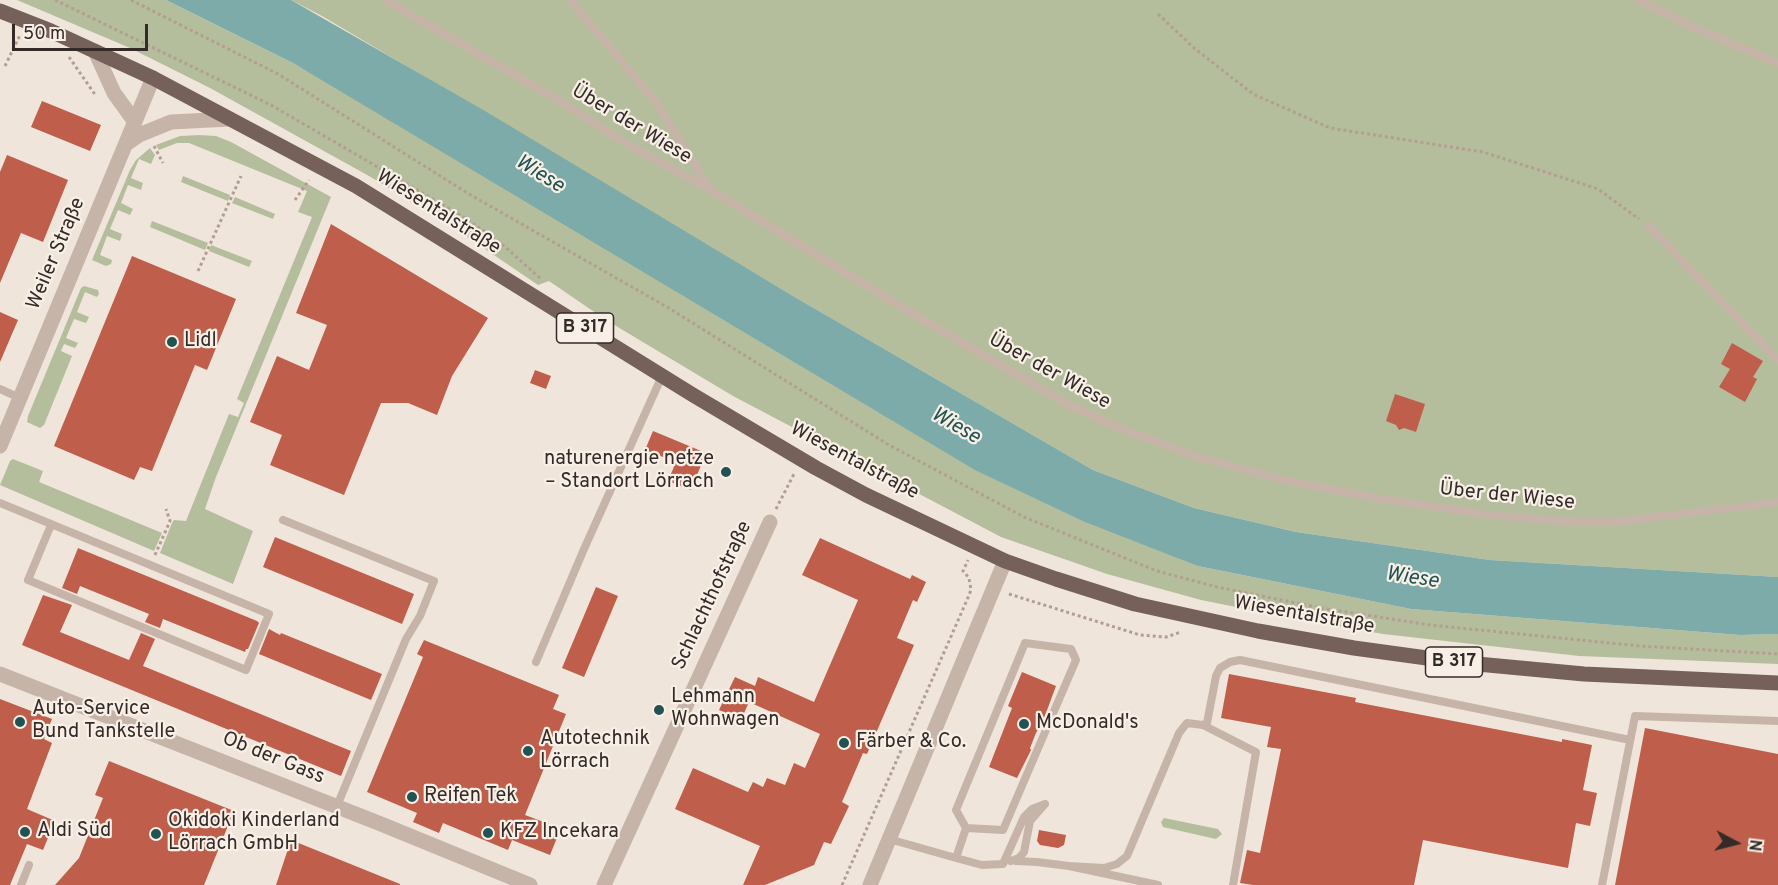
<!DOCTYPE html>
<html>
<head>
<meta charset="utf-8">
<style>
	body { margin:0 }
	#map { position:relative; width:1778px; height:885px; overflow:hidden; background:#f0e5db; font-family:Overpass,sans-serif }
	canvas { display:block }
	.north { position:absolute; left:1706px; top:813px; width:60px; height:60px; -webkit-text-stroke:4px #f8efe7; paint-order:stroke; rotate:97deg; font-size:16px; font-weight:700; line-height:24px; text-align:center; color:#342b28 }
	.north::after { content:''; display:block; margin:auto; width:21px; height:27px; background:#342b28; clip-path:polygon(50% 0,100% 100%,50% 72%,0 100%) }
	.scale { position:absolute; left:12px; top:24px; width:136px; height:27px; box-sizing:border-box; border:3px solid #342b28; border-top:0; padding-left:8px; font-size:18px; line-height:21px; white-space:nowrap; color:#342b28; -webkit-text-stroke:4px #f8efe7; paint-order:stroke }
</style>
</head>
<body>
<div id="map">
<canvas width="1778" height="885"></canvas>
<div class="north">N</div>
<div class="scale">50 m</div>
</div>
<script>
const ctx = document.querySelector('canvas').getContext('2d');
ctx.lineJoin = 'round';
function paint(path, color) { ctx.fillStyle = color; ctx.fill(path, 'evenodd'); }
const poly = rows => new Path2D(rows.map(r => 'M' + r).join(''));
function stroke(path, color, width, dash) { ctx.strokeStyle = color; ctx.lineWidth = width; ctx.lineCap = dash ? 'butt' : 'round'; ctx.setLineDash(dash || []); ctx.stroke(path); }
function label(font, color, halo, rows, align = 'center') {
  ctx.font = font + ' Overpass,sans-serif'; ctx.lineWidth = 4.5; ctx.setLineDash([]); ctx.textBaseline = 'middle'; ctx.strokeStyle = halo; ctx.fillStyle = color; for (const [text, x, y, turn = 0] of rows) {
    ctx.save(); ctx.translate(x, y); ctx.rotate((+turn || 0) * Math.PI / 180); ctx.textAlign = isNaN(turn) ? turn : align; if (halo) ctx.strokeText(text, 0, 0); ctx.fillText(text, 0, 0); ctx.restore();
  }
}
const green = poly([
	[17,0,166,0,293,63,1198,566,1411,609,1740,635,1778,634,1778,664,1579,656,1383,634,1296,619,1201,600,1107,574,1001,537,733,396,606,320,549,281,538,285,463,234,369,176,210,88,130,48],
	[291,0,1778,0,1778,577,1490,560,1296,532,1194,508,1093,470,793,296,322,16],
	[199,135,216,136,231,142,331,197,216,477,205,509,253,531,233,584,160,553,172,523,174,520,186,521,229,414,238,417,244,403,237,399,312,217,298,212,307,191,189,143,177,143,159,150,156,145,180,136],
	[150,148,155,155,151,164,139,159,131,178,143,183,141,190,128,185,121,203,133,209,130,215,118,210,110,229,122,234,120,241,107,236,100,255,112,260,111,264,106,266,92,260,130,170,136,160],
	[183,176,230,195,228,201,181,182],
	[235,197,275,214,273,219,232,203],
	[152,221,208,243,205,250,150,227],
	[211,245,252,261,249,267,209,251],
	[84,286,98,290,99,294,97,297,85,292,77,312,89,317,86,323,74,319,66,338,78,343,75,348,64,344,61,351,72,356,44,425,40,428,27,422,28,416,81,288],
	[13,459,43,471,39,482,162,533,154,551,0,485,10,461],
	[1164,818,1218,829,1222,834,1216,839,1163,827,1161,822]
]);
const water = poly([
	[166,0,291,0,485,111,793,296,1093,470,1194,508,1296,532,1490,560,1778,577,1778,634,1740,635,1411,609,1198,566,1085,522,975,470,293,63]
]);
const building = poly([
	[42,101,101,125,90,151,31,127],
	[7,155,68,180,43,242,21,233,0,283,0,172],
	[331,224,488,318,452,376,437,415,408,403,381,403,344,495,270,465,282,435,250,422,277,356,309,370,327,325,296,313],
	[132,256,236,299,207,370,195,365,152,471,140,467,134,480,54,446],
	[0,312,18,320,0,362],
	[1732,343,1763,361,1753,377,1757,379,1745,402,1719,387,1730,369,1721,364],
	[535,370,551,376,546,389,530,383],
	[1395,394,1425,404,1416,432,1404,428,1399,430,1396,425,1386,421],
	[653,431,706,453,691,490,668,481,676,462,645,450],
	[275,537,414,594,402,624,263,567],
	[820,538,910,579,912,575,926,582,917,602,913,600,897,638,914,645,867,754,863,753,842,802,849,806,831,844,824,842,814,865,765,885,743,885,760,846,675,809,693,768,748,792,753,782,763,787,767,778,785,785,794,763,805,768,820,734,749,702,741,720,719,710,735,677,755,686,758,677,814,702,858,600,802,575],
	[78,548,257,621,259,623,248,649,246,649,245,652,163,619,160,628,145,622,149,614,80,586,77,594,62,588],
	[596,587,618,596,584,677,562,668],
	[43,595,72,605,60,632,129,660,141,633,155,639,143,666,351,751,341,776,22,645],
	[269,629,280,635,281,633,382,674,371,700,259,654],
	[424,640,559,695,553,709,566,714,525,815,549,824,547,828,559,833,550,855,512,840,508,850,443,823,439,833,413,822,417,813,367,792,423,657,417,654],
	[1022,672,1056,686,1043,721,1036,733,1030,748,1031,750,1017,778,989,767,1012,708,1008,706],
	[1229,674,1356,698,1355,702,1562,742,1562,739,1592,745,1583,790,1597,793,1590,826,1576,823,1568,868,1423,840,1414,885,1253,885,1240,883,1247,850,1260,853,1281,749,1267,747,1271,727,1221,718],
	[0,699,52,719,44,739,52,743,27,809,55,821,43,850,27,844,10,885,0,885],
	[1645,728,1778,754,1778,885,1615,885],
	[109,761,234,811,204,885,55,885,79,858,103,798,95,795],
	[1039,830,1066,835,1064,845,1058,848,1040,845,1037,841],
	[291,840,400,884,400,885,276,885]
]);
const path = poly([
	[55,0,271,105,467,219,502,244,542,280],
	[131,0,278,74,469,194,667,307,889,445,1024,517,1157,571,1217,587,1321,608,1430,625,1640,646,1778,654],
	[1158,14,1194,48,1253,94,1330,128,1483,152,1598,189,1639,219],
	[69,57,96,96],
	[5,66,20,35],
	[154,146,163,163],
	[295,200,309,180],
	[198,271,241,176],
	[776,509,795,472],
	[155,555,170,521,166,509],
	[1009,594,1140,635,1166,637,1181,632],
	[842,885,967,600,971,590,969,578,963,571,968,560]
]);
const service = poly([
	[386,0,563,103,622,141,709,189,915,315,1067,404,1113,425,1194,456,1288,481,1381,499,1499,516,1579,522,1615,522,1778,502],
	[570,0,656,102,709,188],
	[1638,0,1693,27,1778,63],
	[1648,225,1778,360],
	[0,389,20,398],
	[0,503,269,614,246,670,28,580,51,525],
	[283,520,434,581,420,616,406,639,337,806],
	[1025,643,1071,649,1076,660,1003,830,966,828,956,810,1025,643],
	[536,662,584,549,662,376],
	[1203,725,1256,752,1233,885],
	[889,839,956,858,966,828],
	[956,858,982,865,1003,864,1024,817,1032,809,1045,804],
	[1011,861,1019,858,1024,852,1030,821,1044,805],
	[1016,861,1037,862,1069,866],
	[21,885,29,865],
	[1158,885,1069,866,1104,868,1117,864,1127,856,1179,733,1187,723,1203,725,1207,723,1216,676,1220,668,1230,662,1240,660,1630,740],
	[1602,885,1635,716,1778,721]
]);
const minor = poly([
	[0,674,381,824,530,885],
	[604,885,770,522]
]);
const tertiary = poly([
	[95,51,114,93,135,122],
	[126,144,139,135,171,122,230,119],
	[0,446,153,78],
	[870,885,1005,561]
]);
const primary = poly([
	[0,11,51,31,153,78,356,186,693,395,816,468,866,495,1005,561,1056,579,1135,604,1258,631,1354,648,1456,662,1584,674,1778,683]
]);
const markers = [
	[172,342,6,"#205352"],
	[726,472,6,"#205352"],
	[659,710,6,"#205352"],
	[20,722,6,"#205352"],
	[1024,724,6,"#205352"],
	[844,743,6,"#205352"],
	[528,751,6,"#205352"],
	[412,797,6,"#205352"],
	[25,832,6,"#205352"],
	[488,833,6,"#205352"],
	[156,834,6,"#205352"]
];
const shields = [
	[585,328,57],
	[1454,662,57]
];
const shieldNames = [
	["B 317",585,328],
	["B 317",1454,662]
];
const streetNames = [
	["Über der Wiese",631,125,31],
	["Wiesentalstraße",438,213,32],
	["Weiler Straße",57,254,-67],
	["Über der Wiese",1049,372,29],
	["Wiesentalstraße",854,462,28],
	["Über der Wiese",1507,497,6],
	["Schlachthofstraße",713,596,-65],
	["Wiesentalstraße",1304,616,10],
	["Ob der Gass",273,759,22]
];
const poiNames = [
	["Lidl",184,342],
	["naturenergie netze",714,460,"right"],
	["– Standort Lörrach",714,483,"right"],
	["Lehmann",671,698],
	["Wohnwagen",671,721],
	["Auto-Service",32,710],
	["Bund Tankstelle",32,733],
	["McDonald's",1036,724],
	["Autotechnik",540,740],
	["Lörrach",540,763],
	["Färber & Co.",856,743],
	["Reifen Tek",424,797],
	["Okidoki Kinderland",168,822],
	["Lörrach GmbH",168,845],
	["Aldi Süd",37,832],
	["KFZ Incekara",500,833]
];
const waterNames = [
	["Wiese",539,175,32],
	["Wiese",955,427,30],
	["Wiese",1412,579,9]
];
paint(green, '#b5be9c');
paint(water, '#7caba9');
paint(building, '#be5e4b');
stroke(path, '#b39e92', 3, [3, 3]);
stroke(service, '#c7b4a8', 8);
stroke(minor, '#c7b4a8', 15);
stroke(tertiary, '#c7b4a8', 15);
stroke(primary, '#75615a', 15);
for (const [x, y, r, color] of markers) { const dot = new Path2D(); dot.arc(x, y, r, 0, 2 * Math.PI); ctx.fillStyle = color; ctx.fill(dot); stroke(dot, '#f8efe7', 2); }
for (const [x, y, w] of shields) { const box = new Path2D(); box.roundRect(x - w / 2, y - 15, w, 30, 4.5); ctx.fillStyle = '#f8efe7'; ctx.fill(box); stroke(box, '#342b28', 1.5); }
label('bold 18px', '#342b28', null, shieldNames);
label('20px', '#342b28', '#f8efe7', streetNames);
label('20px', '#342b28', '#f8efe7', poiNames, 'left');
label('italic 21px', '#205352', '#f8efe7', waterNames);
</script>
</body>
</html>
